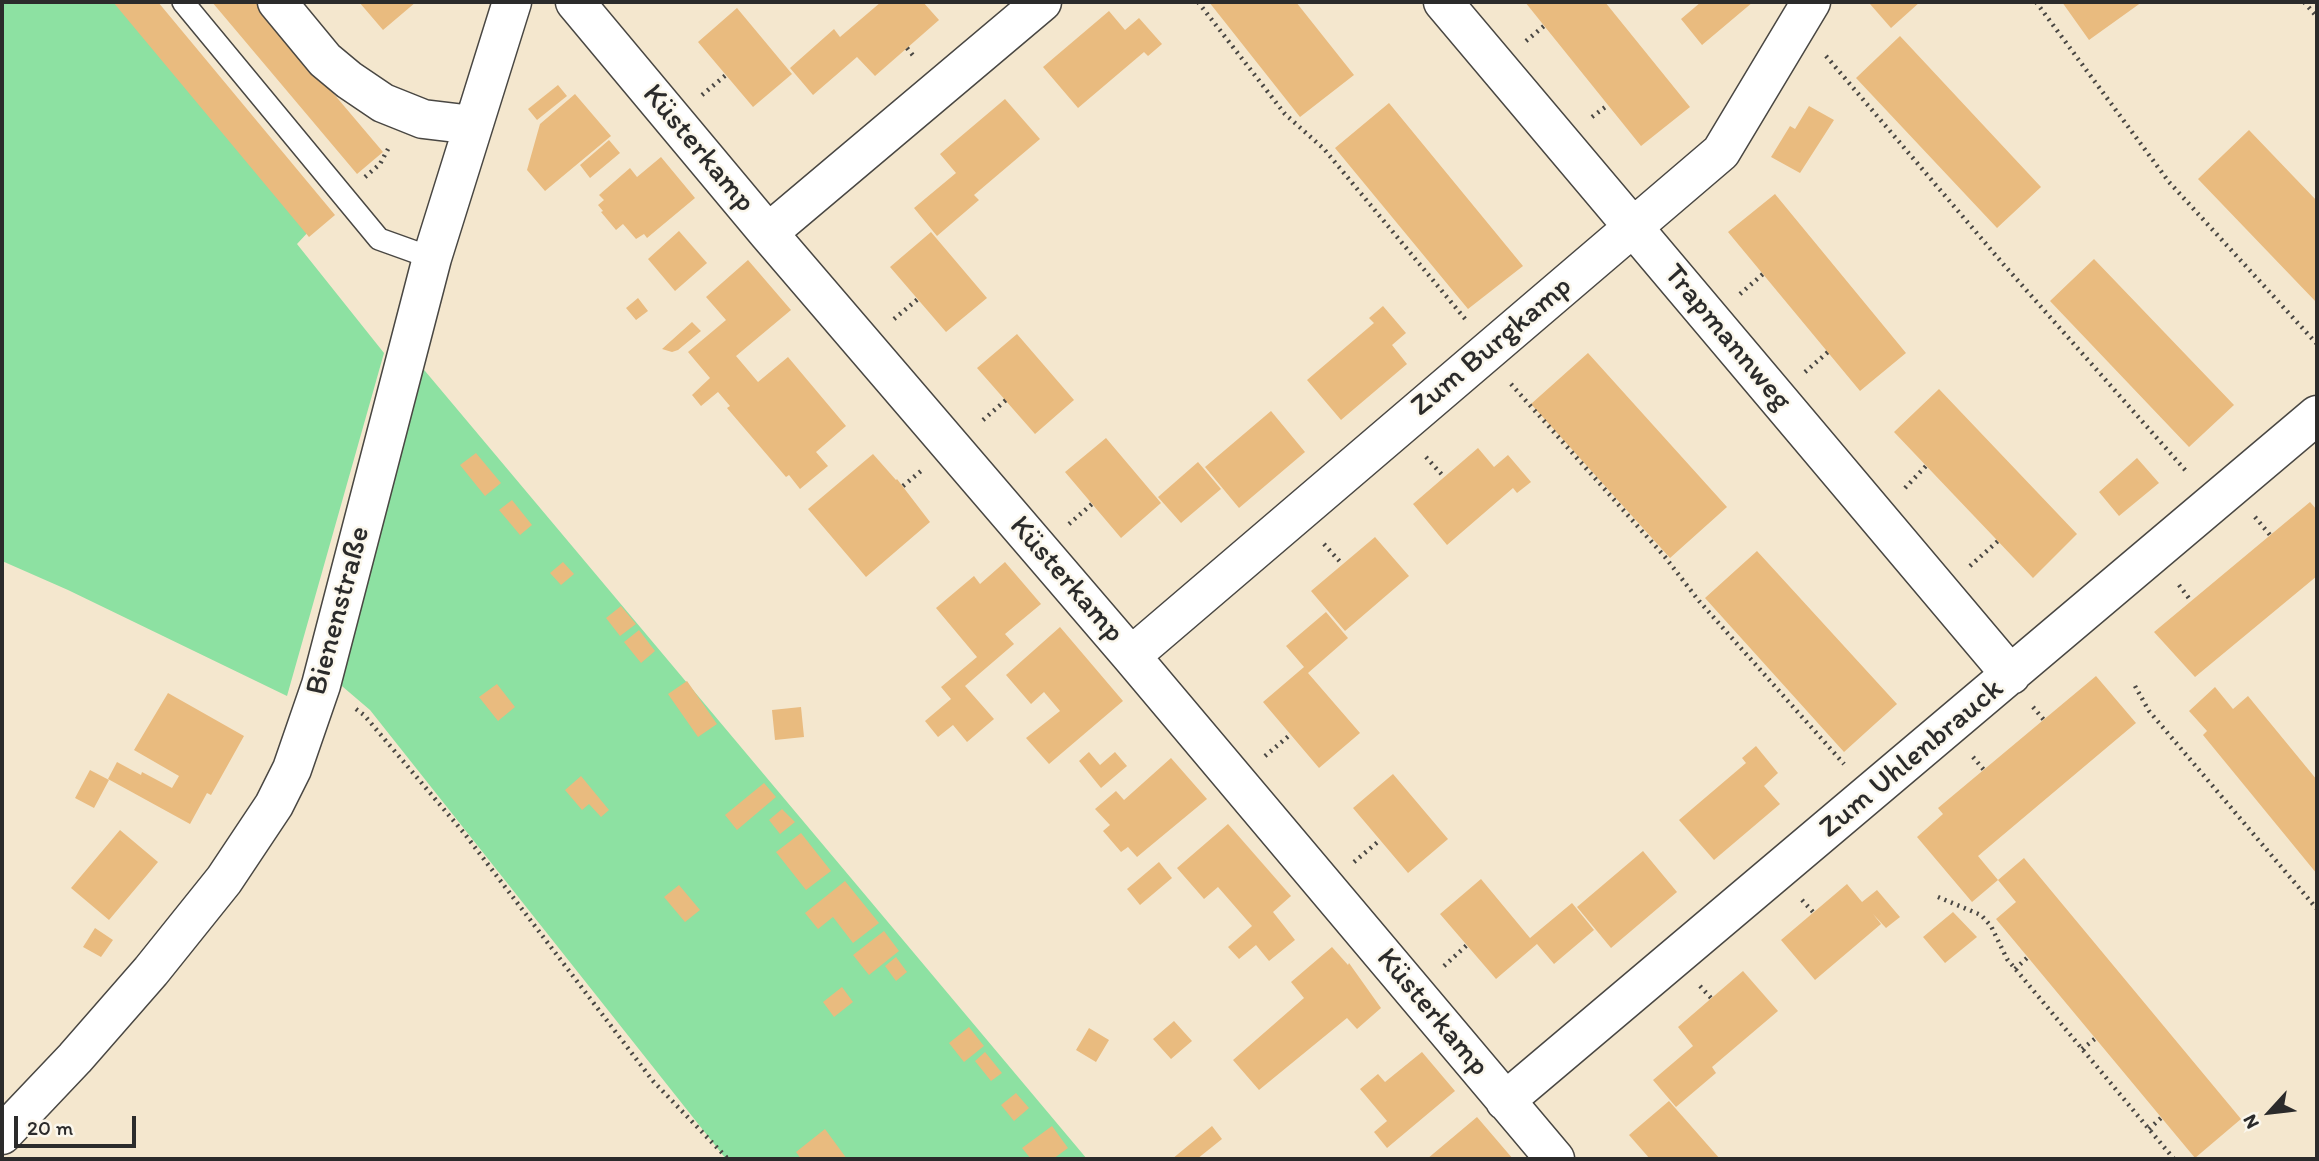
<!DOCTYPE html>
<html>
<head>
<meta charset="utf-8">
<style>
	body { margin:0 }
	#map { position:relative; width:2319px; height:1161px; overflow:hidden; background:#f4e7ce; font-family:Itim,sans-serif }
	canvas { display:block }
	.frame { position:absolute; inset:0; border:4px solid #2b2b2b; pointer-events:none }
	.north { position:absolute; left:2235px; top:1077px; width:70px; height:70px; -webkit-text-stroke:5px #fbf7ec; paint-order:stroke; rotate:243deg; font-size:19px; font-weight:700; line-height:28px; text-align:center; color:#2b2b2b }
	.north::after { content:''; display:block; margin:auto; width:24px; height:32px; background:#2b2b2b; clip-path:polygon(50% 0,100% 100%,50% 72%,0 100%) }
	.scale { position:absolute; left:14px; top:1116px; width:122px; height:32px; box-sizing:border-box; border:4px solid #2b2b2b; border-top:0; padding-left:9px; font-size:21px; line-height:24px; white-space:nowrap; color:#2b2b2b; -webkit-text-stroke:5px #fbf7ec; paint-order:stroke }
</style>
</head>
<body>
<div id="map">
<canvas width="2319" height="1161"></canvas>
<div class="frame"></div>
<div class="north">N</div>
<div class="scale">20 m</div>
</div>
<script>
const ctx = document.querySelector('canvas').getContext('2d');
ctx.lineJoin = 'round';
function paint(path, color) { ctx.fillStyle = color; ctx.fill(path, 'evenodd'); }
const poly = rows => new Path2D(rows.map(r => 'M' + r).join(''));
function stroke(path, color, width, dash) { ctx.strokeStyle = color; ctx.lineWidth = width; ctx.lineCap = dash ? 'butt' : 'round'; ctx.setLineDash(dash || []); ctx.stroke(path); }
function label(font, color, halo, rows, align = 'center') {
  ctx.font = font + ' Itim,sans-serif'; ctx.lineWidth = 5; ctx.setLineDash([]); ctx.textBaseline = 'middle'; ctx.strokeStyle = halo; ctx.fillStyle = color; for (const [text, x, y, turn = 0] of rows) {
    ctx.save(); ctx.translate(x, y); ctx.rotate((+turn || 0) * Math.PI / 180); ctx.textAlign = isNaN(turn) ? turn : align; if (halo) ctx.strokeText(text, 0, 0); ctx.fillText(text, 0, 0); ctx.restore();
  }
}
const green = poly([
	[2,2,120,2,310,230,297,244,384,353,287,696,68,590,2,561],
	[420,365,1087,1159,726,1159,370,710,336,681]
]);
const building = poly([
	[113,2,158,2,335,215,309,237],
	[212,2,256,2,383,152,357,174],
	[359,2,416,2,383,30],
	[881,2,923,2,939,20,875,76,857,57,813,95,790,68,834,29,840,37],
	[1209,2,1296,2,1354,75,1300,117],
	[1525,2,1605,2,1690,107,1641,146],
	[1701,2,1753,2,1702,45,1681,19],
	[1872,2,1920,2,1891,28,1870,4],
	[2062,2,2142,2,2089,40],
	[737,8,792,74,753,107,698,42],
	[1109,11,1125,30,1139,18,1162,44,1148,56,1144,52,1078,108,1043,67],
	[1900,36,2041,187,1997,228,1856,78],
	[558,85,567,96,537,120,528,109],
	[575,94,611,136,545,191,527,170,540,124],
	[1005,99,1040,139,974,195,979,200,937,236,914,208,956,173,940,154],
	[1389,103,1523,266,1468,309,1335,148],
	[1809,106,1834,120,1800,173,1771,157,1790,126,1795,129],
	[2249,130,2317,201,2317,303,2198,179],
	[609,140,620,153,590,178,580,165],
	[661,157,695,198,647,238,644,234,636,239,623,224,616,230,601,212,603,211,598,205,604,200,599,195,630,168,637,177],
	[1775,194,1906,353,1860,391,1728,232],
	[679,231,707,263,675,291,648,259],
	[931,232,987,298,946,332,890,267],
	[2094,259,2234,405,2189,447,2050,301],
	[748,260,791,310,736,356,758,382,788,357,846,426,816,452,828,466,800,489,789,475,786,477,727,408,730,406,718,392,701,406,692,395,710,378,688,352,726,320,706,297],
	[638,298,648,311,636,320,626,308],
	[1383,306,1406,333,1392,345,1407,364,1341,420,1307,380,1374,323,1369,318],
	[692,322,701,331,678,350,672,352,662,349],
	[1017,334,1074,400,1035,434,977,368],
	[1588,353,1727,507,1670,558,1531,404],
	[1939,389,2077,534,2033,578,1894,432],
	[1271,411,1305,452,1239,508,1205,467],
	[1106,438,1161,503,1121,538,1065,472],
	[1478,448,1494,467,1508,455,1531,482,1517,493,1513,488,1447,545,1413,504],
	[476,453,501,483,485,496,460,465],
	[873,454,896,480,897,479,930,522,866,577,808,509],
	[2137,458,2159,483,2119,516,2099,492],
	[1198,462,1221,489,1181,523,1158,497],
	[512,500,532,525,520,535,499,510],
	[2310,502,2317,510,2317,576,2195,677,2154,632],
	[1375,537,1409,576,1345,631,1311,591],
	[1757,551,1897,704,1844,752,1705,598],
	[563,562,574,574,561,585,550,573],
	[1005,562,1041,604,1005,634,1014,644,965,686,994,719,967,742,953,725,938,737,925,721,951,699,941,687,977,657,936,608,974,576,980,584],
	[621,606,636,624,620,636,606,618],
	[1326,612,1348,638,1308,673,1360,733,1319,768,1263,702,1304,667,1286,646],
	[1060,627,1123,701,1049,764,1026,738,1060,711,1044,692,1031,704,1006,675],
	[639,630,655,651,641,663,624,642],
	[2096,676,2136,723,1978,856,1998,880,1972,902,1917,837,1943,814,1938,808],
	[687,681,717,724,698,737,668,694],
	[497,684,515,707,498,721,479,697],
	[2215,687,2233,709,2248,696,2317,780,2317,874,2203,735,2207,731,2189,711],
	[168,693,244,736,211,795,207,793,190,824,108,779,117,762,141,775,142,772,172,788,179,776,134,750],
	[801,707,804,737,775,740,772,710],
	[1756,746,1778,773,1764,786,1780,804,1714,860,1679,820,1746,763,1742,758],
	[1089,752,1100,765,1115,752,1127,766,1101,788,1079,761],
	[1171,758,1207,799,1137,857,1128,847,1121,852,1103,831,1110,825,1095,809,1116,791,1124,800],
	[90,770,109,780,94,808,75,798],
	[1393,774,1448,839,1408,873,1353,808],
	[581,776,609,810,601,817,589,804,582,810,565,790],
	[764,783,776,797,737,830,725,815],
	[782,809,795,822,780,834,769,820],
	[1228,824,1291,896,1273,912,1295,940,1269,961,1256,945,1239,959,1228,947,1252,926,1218,887,1204,899,1177,868],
	[120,830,158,862,109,920,71,888],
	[801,833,831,871,806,890,776,852],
	[1643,851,1677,892,1611,948,1577,907],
	[2024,858,2241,1119,2195,1158,1996,919,2016,902,1998,880],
	[1159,862,1172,878,1140,905,1127,889],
	[1481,879,1530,938,1572,903,1594,930,1554,964,1537,944,1496,979,1440,914],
	[845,881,879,923,853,943,833,917,818,929,805,913],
	[1847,884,1862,902,1877,890,1900,917,1886,928,1873,914,1881,924,1815,980,1781,940],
	[679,885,700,910,685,922,664,897],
	[1953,912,1977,937,1945,963,1923,937],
	[95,928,113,940,101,957,83,947],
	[884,931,899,951,869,975,853,955],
	[1332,947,1348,965,1349,963,1381,1008,1357,1029,1347,1018,1259,1090,1233,1060,1304,998,1291,982],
	[896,957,907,972,896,981,885,966],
	[1743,971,1778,1011,1712,1067,1716,1073,1676,1107,1653,1080,1693,1046,1678,1027],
	[842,987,853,1002,834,1017,823,1002],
	[1174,1021,1192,1041,1171,1059,1153,1039],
	[969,1027,984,1046,964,1062,949,1043],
	[1089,1028,1109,1040,1096,1062,1076,1050],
	[985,1052,1002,1073,991,1081,975,1061],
	[1422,1052,1455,1091,1387,1148,1374,1132,1387,1121,1360,1089,1378,1074,1385,1082],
	[1016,1093,1029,1108,1014,1121,1001,1105],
	[1669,1101,1720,1159,1650,1159,1629,1135],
	[1477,1117,1513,1159,1427,1159],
	[1052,1126,1068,1148,1053,1159,1031,1159,1022,1148],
	[1212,1126,1222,1139,1197,1159,1172,1159],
	[825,1129,847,1159,801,1159,796,1152]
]);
const path = poly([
	[1198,2,1285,114,1324,149,1466,320],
	[2036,2,2169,182,2317,344],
	[2304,2,2317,17],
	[1526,41,1544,26],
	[907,48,915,58],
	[1826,56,2004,265,2187,472],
	[702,95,726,75],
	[1592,117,1608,105],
	[365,177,380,164,388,149],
	[1740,294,1763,274],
	[894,319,918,299],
	[1805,372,1828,352],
	[1511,384,1665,557,1699,601,1844,764],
	[983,420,1006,400],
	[1426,457,1444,477],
	[903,486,921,471],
	[1905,488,1926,466],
	[2255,517,2270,535],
	[1069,524,1092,504],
	[1324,544,1342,564],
	[1970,566,1998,541],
	[2179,585,2191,601],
	[2135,686,2149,711,2317,909],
	[2033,707,2044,720],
	[356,709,364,715,464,833,653,1081,728,1159],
	[1265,756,1291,734],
	[1973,757,1984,770],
	[1354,862,1380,840],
	[1938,897,1981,915,1991,926,2007,959,2174,1159],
	[1802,900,1813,912],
	[1444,966,1467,945],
	[2015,969,2028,957],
	[1700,986,1711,998],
	[2082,1049,2096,1038],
	[2149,1129,2162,1117]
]);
const lane = poly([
	[183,2,379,239,432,258]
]);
const street = poly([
	[277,2,325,60,349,80,383,103,423,119,473,125],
	[575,2,768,233,1131,656,1555,1159],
	[1443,2,2011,675],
	[768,233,1042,2],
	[1131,656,1721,152,1811,2],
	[1505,1101,2317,415],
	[2,1135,75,1058,151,971,224,880,274,805,292,769,321,685,432,258,512,2]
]);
const streetNames = [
	["Küsterkamp",698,149,50],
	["Trapmannweg",1727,338,50],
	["Zum Burgkamp",1492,347,-40],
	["Küsterkamp",1066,580,49],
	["Bienenstraße",339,611,-75],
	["Zum Uhlenbrauck",1912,759,-40],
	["Küsterkamp",1432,1013,50]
];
paint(green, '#8de1a2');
paint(building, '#e9bb7f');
stroke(lane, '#494743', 24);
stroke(street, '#494743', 41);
stroke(path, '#494743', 4.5, [2, 5]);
stroke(lane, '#fff', 21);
stroke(street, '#fff', 38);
label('30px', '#2b2b2b', '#fbf7ec', streetNames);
</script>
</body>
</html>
